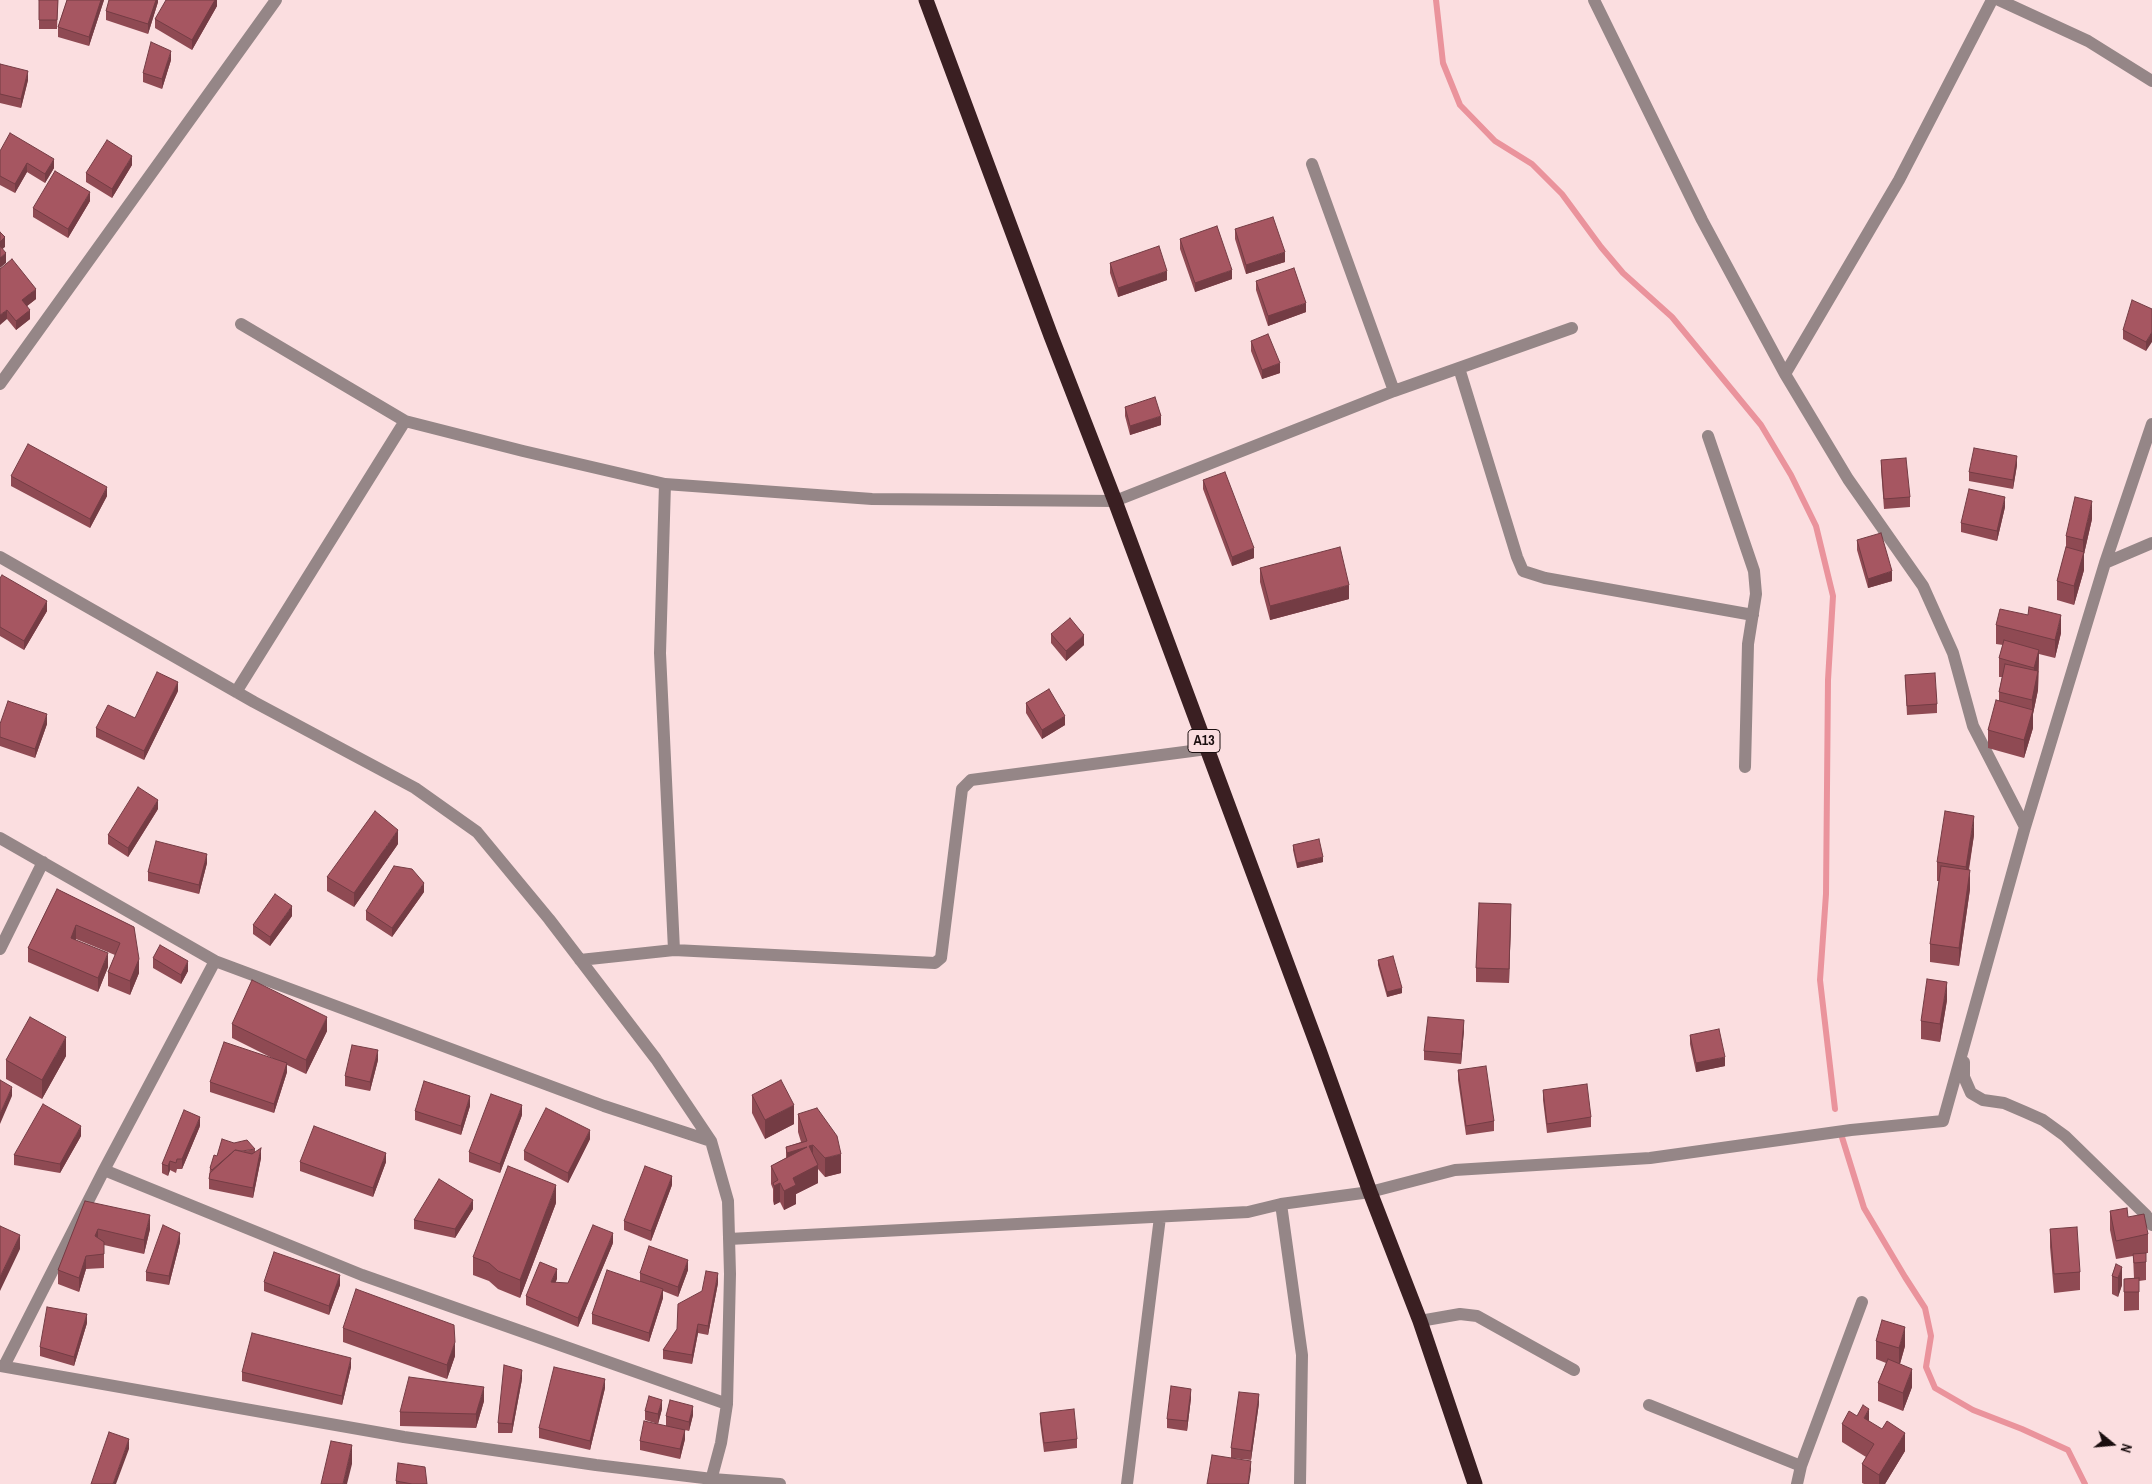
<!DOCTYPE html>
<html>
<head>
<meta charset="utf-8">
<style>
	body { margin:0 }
	#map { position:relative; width:2152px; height:1484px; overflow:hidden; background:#fbdee0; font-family:"Archivo Narrow",sans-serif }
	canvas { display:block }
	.north { position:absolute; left:2087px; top:1419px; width:50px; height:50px; -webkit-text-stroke:4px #fbdee0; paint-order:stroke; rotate:107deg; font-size:14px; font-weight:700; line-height:20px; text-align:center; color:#1a0e0f }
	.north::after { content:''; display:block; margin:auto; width:18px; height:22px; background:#1a0e0f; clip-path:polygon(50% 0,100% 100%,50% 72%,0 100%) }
</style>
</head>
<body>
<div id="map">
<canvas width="2152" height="1484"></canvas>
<div class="north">N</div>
</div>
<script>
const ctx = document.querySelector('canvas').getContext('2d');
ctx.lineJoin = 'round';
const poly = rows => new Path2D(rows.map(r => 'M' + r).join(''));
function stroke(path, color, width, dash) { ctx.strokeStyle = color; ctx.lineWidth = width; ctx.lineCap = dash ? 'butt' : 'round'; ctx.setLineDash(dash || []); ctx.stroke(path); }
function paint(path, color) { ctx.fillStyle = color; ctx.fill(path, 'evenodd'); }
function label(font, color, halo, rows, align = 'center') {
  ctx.font = font + ' "Archivo Narrow",sans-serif'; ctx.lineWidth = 4.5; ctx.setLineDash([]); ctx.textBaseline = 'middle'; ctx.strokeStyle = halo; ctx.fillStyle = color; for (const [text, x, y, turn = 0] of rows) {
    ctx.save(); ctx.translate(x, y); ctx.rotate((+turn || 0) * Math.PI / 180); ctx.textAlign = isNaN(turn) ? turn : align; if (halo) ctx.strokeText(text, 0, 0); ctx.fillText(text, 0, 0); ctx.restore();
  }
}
const stream = poly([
	[1436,0,1443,63,1460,105,1495,141,1532,164,1562,194,1601,247,1623,273,1672,317,1761,425,1791,475,1816,526,1833,596,1828,680,1826,894,1820,980,1835,1109],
	[1841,1134,1864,1208,1905,1277,1925,1308,1931,1336,1926,1367,1935,1388,1973,1410,2022,1429,2068,1450,2085,1484]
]);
const minor = poly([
	[1594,0,1702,220,1785,374,1848,479,1923,586,1953,653,1973,726,2025,827],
	[1999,0,2088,41,2152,81],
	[1312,164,1394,391],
	[241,324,405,421,523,451,665,484,872,499,1115,501,1394,391,1572,328],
	[1459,368,1517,557,1523,571,1545,578,1753,615],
	[1785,374,1899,180,1992,0],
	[0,384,276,0],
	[1708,436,1754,571,1756,594,1748,644,1745,767],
	[665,484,660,653,674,950],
	[0,557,254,702,415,788,477,832,549,919,656,1059,711,1141,728,1201,730,1274,727,1404,721,1443,710,1484],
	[2105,563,2152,543],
	[236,692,405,421],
	[0,838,215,961,604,1106,711,1141],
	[0,949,43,862],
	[580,960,674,950,935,963,941,958,962,789,971,780,1207,749],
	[1964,1062,1964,1077,1971,1093,1983,1100,2004,1103,2025,1112,2043,1120,2065,1136,2146,1215,2152,1225],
	[104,1170,362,1275,727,1404],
	[1281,1204,1302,1355,1300,1484],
	[729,1239,1248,1212,1281,1204,1370,1192,1455,1170,1650,1158,1851,1130,1943,1121,2025,827,2105,563,2152,424],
	[1420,1321,1460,1314,1477,1316,1574,1370],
	[0,1366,404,1437,596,1465,712,1479,780,1484],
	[4,1366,104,1170,215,961],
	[1649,1405,1801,1466],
	[1127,1484,1160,1217],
	[1797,1484,1801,1466,1862,1302]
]);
const highway = poly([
	[926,0,1051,336,1115,501,1319,1050,1370,1192,1420,1321,1475,1484]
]);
const wall = poly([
	[39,0,58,0,57,29,39,29],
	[67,0,104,0,89,46,58,37,58,27],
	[158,0,158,2,148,34,106,20,106,11],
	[217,0,217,6,192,50,155,28,155,19],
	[171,60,162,89,143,82,143,73],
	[0,64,28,80,21,108,0,103],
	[0,151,54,168,45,183,27,172,15,193,0,185],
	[132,165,112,198,86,182,86,173],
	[90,201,68,238,33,217,33,208],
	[1235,229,1285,262,1246,274,1235,239],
	[1180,239,1232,279,1195,292,1180,249],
	[1110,263,1167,280,1118,297,1110,273],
	[0,269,36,299,27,306,30,319,16,330,7,319],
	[1256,281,1306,312,1268,326,1256,290],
	[2152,309,2146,351,2123,339,2123,330],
	[1251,341,1280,373,1262,379,1251,351],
	[1125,407,1161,425,1130,435,1125,416],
	[1881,460,1910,497,1910,507,1884,509,1881,469],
	[2017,465,2013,489,1969,481,1969,472],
	[11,476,107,496,90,528,11,486],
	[1203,480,1254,558,1232,566,1203,489],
	[2005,507,1997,541,1961,532,1961,523],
	[2092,519,2084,554,2084,570,2074,605,2057,600,2057,581,2066,548,2066,536],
	[1857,540,1892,581,1868,588,1857,550],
	[1260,568,1349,599,1270,620,1260,582],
	[0,578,47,611,24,650,0,636],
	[1996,625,2061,633,2055,658,2039,654,2038,690,2033,714,2033,728,2024,758,1988,748,1988,730,1999,700,1999,692,2002,677,1999,677,1999,658,2003,645,1996,644],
	[1051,634,1084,645,1066,661,1051,643],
	[1905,675,1937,704,1937,713,1907,715],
	[178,691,144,760,96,737,96,728,135,718],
	[1026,703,1065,725,1042,739,1026,713],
	[0,724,47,724,35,758,0,746],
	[158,809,128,857,108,844,108,835],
	[1974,835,1969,870,1970,889,1959,966,1930,962,1930,944,1939,881,1937,881,1937,862],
	[398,844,354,907,327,891,327,877],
	[1293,845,1323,862,1297,868,1293,850],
	[207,863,199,894,148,881,148,872],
	[57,889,134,927,139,973,130,995,108,986,108,972,115,955,76,939,76,940,108,967,98,992,28,962,28,948],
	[424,892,392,937,366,920,366,911],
	[292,916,270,946,253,934,253,925],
	[1511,918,1509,983,1476,982,1476,968],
	[153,958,188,971,181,984,153,968],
	[1378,960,1402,993,1387,997,1378,965],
	[1947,1000,1940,1042,1921,1039,1921,1021],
	[232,1024,327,1031,306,1074,287,1065,287,1072,274,1113,210,1092,210,1082,274,1059,232,1038],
	[1464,1030,1461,1064,1424,1060,1424,1051],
	[1690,1035,1725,1066,1696,1072,1690,1044],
	[66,1056,42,1099,6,1079,6,1060],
	[378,1060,370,1091,345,1086,345,1076],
	[1458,1070,1494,1121,1494,1131,1466,1135,1458,1080],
	[1543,1090,1591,1117,1591,1127,1547,1133,1543,1100],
	[752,1095,794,1124,765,1139,752,1113],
	[470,1106,461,1135,415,1120,415,1111],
	[798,1114,841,1173,825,1177,818,1169,818,1183,796,1194,796,1204,784,1210,780,1202,774,1205,773,1201,773,1189,771,1184,771,1166,786,1158,786,1147,801,1142,798,1132],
	[522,1115,500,1173,469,1162,469,1152],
	[200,1126,182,1169,177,1169,176,1173,170,1170,168,1176,162,1173,162,1164],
	[81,1136,60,1173,14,1165,14,1155],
	[590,1139,568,1183,524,1160,524,1151],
	[255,1149,255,1152,261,1158,253,1198,209,1189,209,1179,210,1168,217,1156],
	[300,1162,386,1162,373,1197,300,1171],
	[672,1185,651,1241,624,1230,624,1221],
	[85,1201,150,1229,144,1254,104,1245,104,1268,86,1269,79,1292,58,1284,58,1270],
	[556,1203,520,1298,498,1289,489,1281,473,1275,473,1257],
	[473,1209,455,1238,414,1229,414,1220],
	[2110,1211,2128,1217,2148,1234,2148,1253,2146,1253,2146,1280,2139,1281,2139,1310,2124,1311,2124,1279,2134,1278,2133,1256,2116,1259,2110,1230],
	[2050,1229,2080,1272,2080,1290,2054,1293,2050,1247],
	[180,1242,169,1285,146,1281,146,1272],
	[613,1243,578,1327,526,1305,526,1296,557,1279,555,1283,568,1283],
	[2116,1264,2122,1285,2118,1297,2112,1294,2112,1276],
	[688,1270,678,1297,663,1291,663,1298,649,1342,592,1324,592,1314,640,1281,640,1273],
	[264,1282,340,1285,329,1315,264,1291],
	[718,1283,708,1335,698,1333,692,1364,663,1359,663,1350],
	[87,1323,74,1366,40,1356,40,1347],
	[343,1328,455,1356,447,1379,343,1342],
	[1876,1341,1905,1346,1900,1364,1912,1387,1903,1411,1878,1401,1878,1383,1886,1363,1876,1359],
	[351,1367,342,1405,242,1381,242,1372],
	[522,1379,512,1433,498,1433,498,1423],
	[605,1388,590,1450,539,1438,539,1428],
	[1191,1398,1187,1431,1167,1428,1167,1419],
	[484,1401,476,1428,400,1426,400,1412],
	[1259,1403,1251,1460,1231,1458,1231,1448],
	[662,1409,658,1424,645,1420,645,1411],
	[1040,1413,1077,1439,1077,1448,1044,1452,1040,1422],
	[693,1415,689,1431,685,1430,685,1439,680,1459,640,1450,640,1441,666,1426,666,1416],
	[1857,1416,1869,1421,1905,1451,1885,1484,1864,1484,1862,1483,1862,1464,1866,1457,1842,1442,1842,1424],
	[396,1481,427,1484,396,1484]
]);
const shadedWall = poly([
	[101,0,104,0,89,46,89,37],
	[156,0,158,0,158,2,148,34,148,24],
	[215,0,217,0,217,6,192,50,192,40],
	[171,51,171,60,162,89,162,79],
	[28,71,28,80,21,108,21,99],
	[132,156,132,165,112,198,112,189],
	[54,159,54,168,45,183,45,174],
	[27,163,27,172,15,193,15,184],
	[90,192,90,201,68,238,68,229],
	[5,237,5,247,0,251,0,242],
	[1285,252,1285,262,1246,274,1246,265],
	[6,253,6,263,0,268,0,258],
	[1232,270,1232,279,1195,292,1195,283],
	[1167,271,1167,280,1118,297,1118,288],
	[36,289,36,299,22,310,22,300],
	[1306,303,1306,312,1268,326,1268,316],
	[7,310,7,319,0,325,0,315],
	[30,310,30,319,16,330,16,321],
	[2152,332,2152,342,2146,351,2146,342],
	[1280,363,1280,373,1262,379,1262,370],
	[1161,416,1161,425,1130,435,1130,426],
	[2017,456,2017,465,2013,489,2013,480],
	[107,487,107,496,90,528,90,519],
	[2005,497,2005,507,1997,541,1997,531],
	[2092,501,2092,519,2084,554,2084,570,2074,605,2074,586,2083,556,2083,540],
	[1254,548,1254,558,1232,566,1232,557],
	[1892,571,1892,581,1868,588,1868,579],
	[1349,585,1349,599,1270,620,1270,606],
	[47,601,47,611,24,650,24,641],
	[2061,615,2061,633,2055,658,2055,640],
	[1084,635,1084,645,1066,661,1066,651],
	[2039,650,2038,690,2033,714,2033,728,2024,758,2024,740,2032,714,2032,700,2034,686,2034,668],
	[178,682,178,691,144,760,144,751],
	[47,714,47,724,35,758,35,749],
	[1065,716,1065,725,1042,739,1042,730],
	[158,800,158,809,128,857,128,848],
	[1974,816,1974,835,1966,885,1966,867],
	[398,830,398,844,354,907,354,893],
	[207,854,207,863,199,894,199,885],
	[1323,857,1323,862,1297,868,1297,863],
	[1970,870,1970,889,1959,966,1959,948],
	[424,883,424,892,392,937,392,928],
	[1511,904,1511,918,1509,983,1509,969],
	[292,906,292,916,270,946,270,937],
	[76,925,76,939,71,952,71,938],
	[108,953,108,967,98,992,98,978],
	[139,959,139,973,130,995,130,981],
	[188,961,188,971,181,984,181,975],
	[1947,982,1947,1000,1940,1042,1940,1024],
	[1402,988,1402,993,1387,997,1387,992],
	[327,1017,327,1031,306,1074,306,1060],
	[1464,1020,1464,1030,1461,1064,1461,1054],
	[66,1037,66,1056,42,1099,42,1080],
	[378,1050,378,1060,370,1091,370,1082],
	[1725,1057,1725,1066,1696,1072,1696,1063],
	[287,1063,287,1072,274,1113,274,1104],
	[12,1087,12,1096,0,1124,0,1114],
	[470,1096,470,1106,461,1135,461,1126],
	[522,1105,522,1115,500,1173,500,1164],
	[794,1105,794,1124,765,1139,765,1120],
	[200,1117,200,1126,182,1169,182,1159],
	[81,1126,81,1136,60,1173,60,1164],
	[590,1130,590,1139,568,1183,568,1173],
	[813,1145,813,1163,809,1146],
	[807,1147,787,1172,787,1153],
	[261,1148,261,1158,253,1198,253,1188],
	[386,1153,386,1162,373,1197,373,1188],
	[841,1154,841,1173,825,1177,825,1158],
	[170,1161,170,1170,168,1176,168,1166],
	[818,1165,818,1183,796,1194,796,1204,784,1210,784,1191,793,1178],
	[672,1176,672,1185,651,1241,651,1231],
	[780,1183,780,1202,774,1205,774,1186],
	[556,1185,556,1203,520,1298,520,1280],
	[473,1200,473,1209,455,1238,455,1229],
	[150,1215,150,1229,144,1254,144,1240],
	[98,1229,98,1243,95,1236],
	[180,1233,180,1242,169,1285,169,1276],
	[613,1233,613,1243,578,1327,578,1318],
	[20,1235,20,1249,0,1291,0,1277],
	[86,1256,86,1269,79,1292,79,1278],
	[688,1260,688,1270,678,1297,678,1287],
	[2122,1267,2122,1285,2118,1297,2118,1278],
	[557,1269,557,1279,551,1292,551,1282],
	[718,1273,718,1283,708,1335,708,1326],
	[340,1275,340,1285,329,1315,329,1306],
	[663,1289,663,1298,649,1342,649,1333],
	[87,1314,87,1323,74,1366,74,1357],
	[698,1324,698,1333,692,1364,692,1355],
	[1905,1327,1905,1346,1899,1367,1899,1348],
	[455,1342,455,1356,447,1379,447,1365],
	[351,1358,351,1367,342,1405,342,1396],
	[1912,1369,1912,1387,1903,1411,1903,1393],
	[522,1370,522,1379,512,1433,512,1424],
	[605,1379,605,1388,590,1450,590,1441],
	[484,1387,484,1401,476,1428,476,1414],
	[1191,1389,1191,1398,1187,1431,1187,1421],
	[1259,1394,1259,1403,1251,1460,1251,1451],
	[662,1400,662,1409,658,1424,658,1414],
	[693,1406,693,1415,689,1431,689,1422],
	[1869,1409,1869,1428,1864,1418],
	[685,1430,685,1439,680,1459,680,1449],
	[1905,1433,1905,1451,1885,1484,1879,1484,1879,1475],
	[129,1439,129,1449,116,1484,113,1484],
	[352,1445,352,1464,347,1484,343,1484],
	[1251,1461,1251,1470,1249,1484,1248,1484]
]);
const building = poly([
	[39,0,58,0,57,20,39,20,39,0],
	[67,0,101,0,89,37,58,27,67,0],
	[109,0,156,0,148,24,106,11,109,0],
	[166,0,215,0,192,40,155,19,166,0],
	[151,42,171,51,162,79,143,73,151,42],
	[0,64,28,71,21,99,0,94,0,64],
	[10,133,54,159,45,174,27,163,15,184,0,176,0,151,10,133],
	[107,140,132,156,112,189,86,173,107,140],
	[55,171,90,192,68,229,33,208,55,171],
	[1273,217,1285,252,1246,265,1235,229,1273,217],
	[1217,226,1232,270,1195,283,1180,239,1217,226],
	[0,232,5,237,0,242,0,232],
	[0,246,6,253,0,258,0,246],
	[1159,246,1167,271,1118,288,1110,263,1159,246],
	[12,259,36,289,22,300,30,310,16,321,7,310,0,315,0,269,12,259],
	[1294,268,1306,303,1268,316,1256,281,1294,268],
	[2132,300,2152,309,2152,332,2146,342,2123,330,2132,300],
	[1268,334,1280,363,1262,370,1251,341,1268,334],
	[1155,397,1161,416,1130,426,1125,407,1155,397],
	[28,444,107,487,90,519,11,476,28,444],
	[1974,448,2017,456,2013,480,1969,472,1974,448],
	[1906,458,1910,497,1884,499,1881,460,1906,458],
	[1225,472,1254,548,1232,557,1203,480,1225,472],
	[1969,489,2005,497,1997,531,1961,523,1969,489],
	[2075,497,2092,501,2083,540,2066,536,2075,497],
	[1881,533,1892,571,1868,579,1857,540,1881,533],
	[1340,547,1349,585,1270,606,1260,568,1340,547],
	[2066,547,2084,552,2074,586,2057,581,2066,547],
	[2,575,47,601,24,641,0,627,0,578,2,575],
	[2029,607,2061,615,2055,640,1996,625,2000,609,2028,615,2029,607],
	[1070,618,1084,635,1066,651,1051,634,1070,618],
	[2004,640,2039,650,2034,668,1999,658,2004,640],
	[2005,664,2038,671,2032,700,1999,692,2005,664],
	[157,672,178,682,144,751,96,728,108,705,135,718,157,672],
	[1935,673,1937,704,1907,706,1905,675,1935,673],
	[1049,689,1065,716,1042,730,1026,703,1049,689],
	[1996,700,2033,710,2024,740,1988,730,1996,700],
	[8,701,47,714,35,749,0,737,0,724,8,701],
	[138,787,158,800,128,848,108,835,138,787],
	[375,811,398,830,354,893,327,877,375,811],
	[1945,811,1974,816,1966,867,1937,862,1945,811],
	[1319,839,1323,857,1297,863,1293,845,1319,839],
	[156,841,207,854,199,885,148,872,156,841],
	[394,866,412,869,424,883,392,928,366,911,394,866],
	[1941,866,1970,870,1959,948,1930,944,1941,866],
	[57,889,134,927,139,959,130,981,108,972,120,943,76,925,71,938,108,953,98,978,28,948,57,889],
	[275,894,292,906,270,937,253,925,275,894],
	[1479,903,1511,904,1509,969,1476,968,1479,903],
	[160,945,188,961,181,975,153,958,160,945],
	[1393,956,1402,988,1387,992,1378,960,1393,956],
	[1927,979,1947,982,1940,1024,1921,1021,1927,979],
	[252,980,327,1017,306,1060,232,1024,252,980],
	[30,1017,66,1037,42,1080,6,1060,30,1017],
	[1428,1017,1464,1020,1461,1054,1424,1051,1428,1017],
	[1719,1029,1725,1057,1696,1063,1690,1035,1719,1029],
	[224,1042,287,1063,274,1104,210,1082,224,1042],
	[352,1045,378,1050,370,1082,345,1076,352,1045],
	[1486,1066,1494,1121,1466,1126,1458,1070,1486,1066],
	[0,1080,12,1087,0,1114,0,1080],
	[781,1080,794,1105,765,1120,752,1095,781,1080],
	[424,1081,470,1096,461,1126,415,1111,424,1081],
	[1587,1084,1591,1117,1547,1124,1543,1090,1587,1084],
	[491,1094,522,1105,500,1164,469,1152,491,1094],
	[43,1104,81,1126,60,1164,14,1155,43,1104],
	[546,1108,590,1130,568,1173,524,1151,546,1108],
	[817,1108,837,1136,841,1154,825,1158,813,1145,809,1146,818,1165,793,1178,796,1185,784,1191,780,1183,774,1186,773,1183,778,1180,771,1166,807,1147,787,1153,786,1147,807,1141,798,1114,817,1108],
	[184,1110,200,1117,182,1159,177,1159,176,1163,170,1161,168,1166,162,1164,184,1110],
	[314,1126,386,1153,373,1188,300,1162,314,1126],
	[222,1139,234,1143,247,1140,255,1149,242,1151,235,1150,212,1170,210,1168,214,1155,217,1156,222,1139],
	[261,1148,253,1188,209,1179,210,1173,235,1150,252,1154,261,1148],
	[508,1166,556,1185,520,1280,498,1271,489,1263,473,1257,508,1166],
	[645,1166,672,1176,651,1231,624,1221,645,1166],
	[439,1179,473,1200,455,1229,414,1220,439,1179],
	[85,1201,150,1215,144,1240,98,1229,95,1236,104,1242,104,1254,86,1256,79,1278,58,1270,85,1201],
	[2127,1208,2128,1217,2144,1214,2148,1234,2116,1241,2110,1211,2127,1208],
	[163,1225,180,1233,169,1276,146,1272,163,1225],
	[593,1225,613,1233,578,1318,526,1296,540,1262,557,1269,551,1282,568,1283,593,1225],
	[0,1226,20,1235,0,1277,0,1226],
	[2077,1227,2080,1272,2054,1274,2050,1229,2077,1227],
	[649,1246,688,1260,678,1287,640,1273,649,1246],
	[274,1252,340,1275,329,1306,264,1282,274,1252],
	[2146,1253,2146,1262,2134,1263,2133,1254,2146,1253],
	[2116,1264,2122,1267,2118,1278,2112,1276,2116,1264],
	[607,1270,663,1289,649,1333,592,1314,607,1270],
	[706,1271,718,1273,708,1326,698,1324,692,1355,663,1350,677,1329,678,1304,702,1291,706,1271],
	[2139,1278,2139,1292,2124,1292,2124,1279,2139,1278],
	[356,1289,454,1325,455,1342,447,1365,343,1328,356,1289],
	[47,1307,87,1314,74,1357,40,1347,47,1307],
	[1882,1320,1905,1327,1899,1348,1876,1341,1882,1320],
	[252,1333,351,1358,342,1396,242,1372,252,1333],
	[1888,1359,1912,1369,1903,1393,1878,1383,1888,1359],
	[504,1365,522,1370,512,1424,498,1423,504,1365],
	[554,1367,605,1379,590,1441,539,1428,554,1367],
	[409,1377,484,1387,476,1414,400,1412,409,1377],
	[1171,1386,1191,1389,1187,1421,1167,1419,1171,1386],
	[1239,1392,1259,1394,1251,1451,1231,1448,1239,1392],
	[649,1396,662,1400,658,1414,645,1411,649,1396],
	[670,1400,693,1406,689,1422,666,1416,670,1400],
	[1863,1405,1869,1409,1864,1418,1882,1429,1887,1421,1905,1433,1879,1475,1862,1464,1874,1444,1842,1424,1849,1411,1857,1416,1863,1405],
	[1074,1409,1077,1439,1044,1443,1040,1413,1074,1409],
	[644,1421,685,1430,680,1449,640,1441,644,1421],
	[109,1432,129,1439,113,1484,91,1484,109,1432],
	[331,1441,352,1445,343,1484,321,1484,331,1441],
	[1212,1455,1251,1461,1248,1484,1207,1484,1212,1455],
	[398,1463,425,1467,427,1484,412,1484,396,1481,398,1463]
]);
const shields = [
	[1204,741,32]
];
const shieldNames = [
	["A13",1204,741]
];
stroke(stream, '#ea939c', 6);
stroke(minor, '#958687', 12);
stroke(highway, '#3a1f22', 15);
paint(wall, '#8f4a53');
paint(shadedWall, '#743c44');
paint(building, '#a65661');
stroke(building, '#743c44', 1);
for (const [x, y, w] of shields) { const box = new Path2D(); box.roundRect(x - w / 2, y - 11.5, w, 23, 4); ctx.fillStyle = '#fbdee0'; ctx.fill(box); stroke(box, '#1a0e0f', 1); }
label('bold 14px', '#1a0e0f', null, shieldNames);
</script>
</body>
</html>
